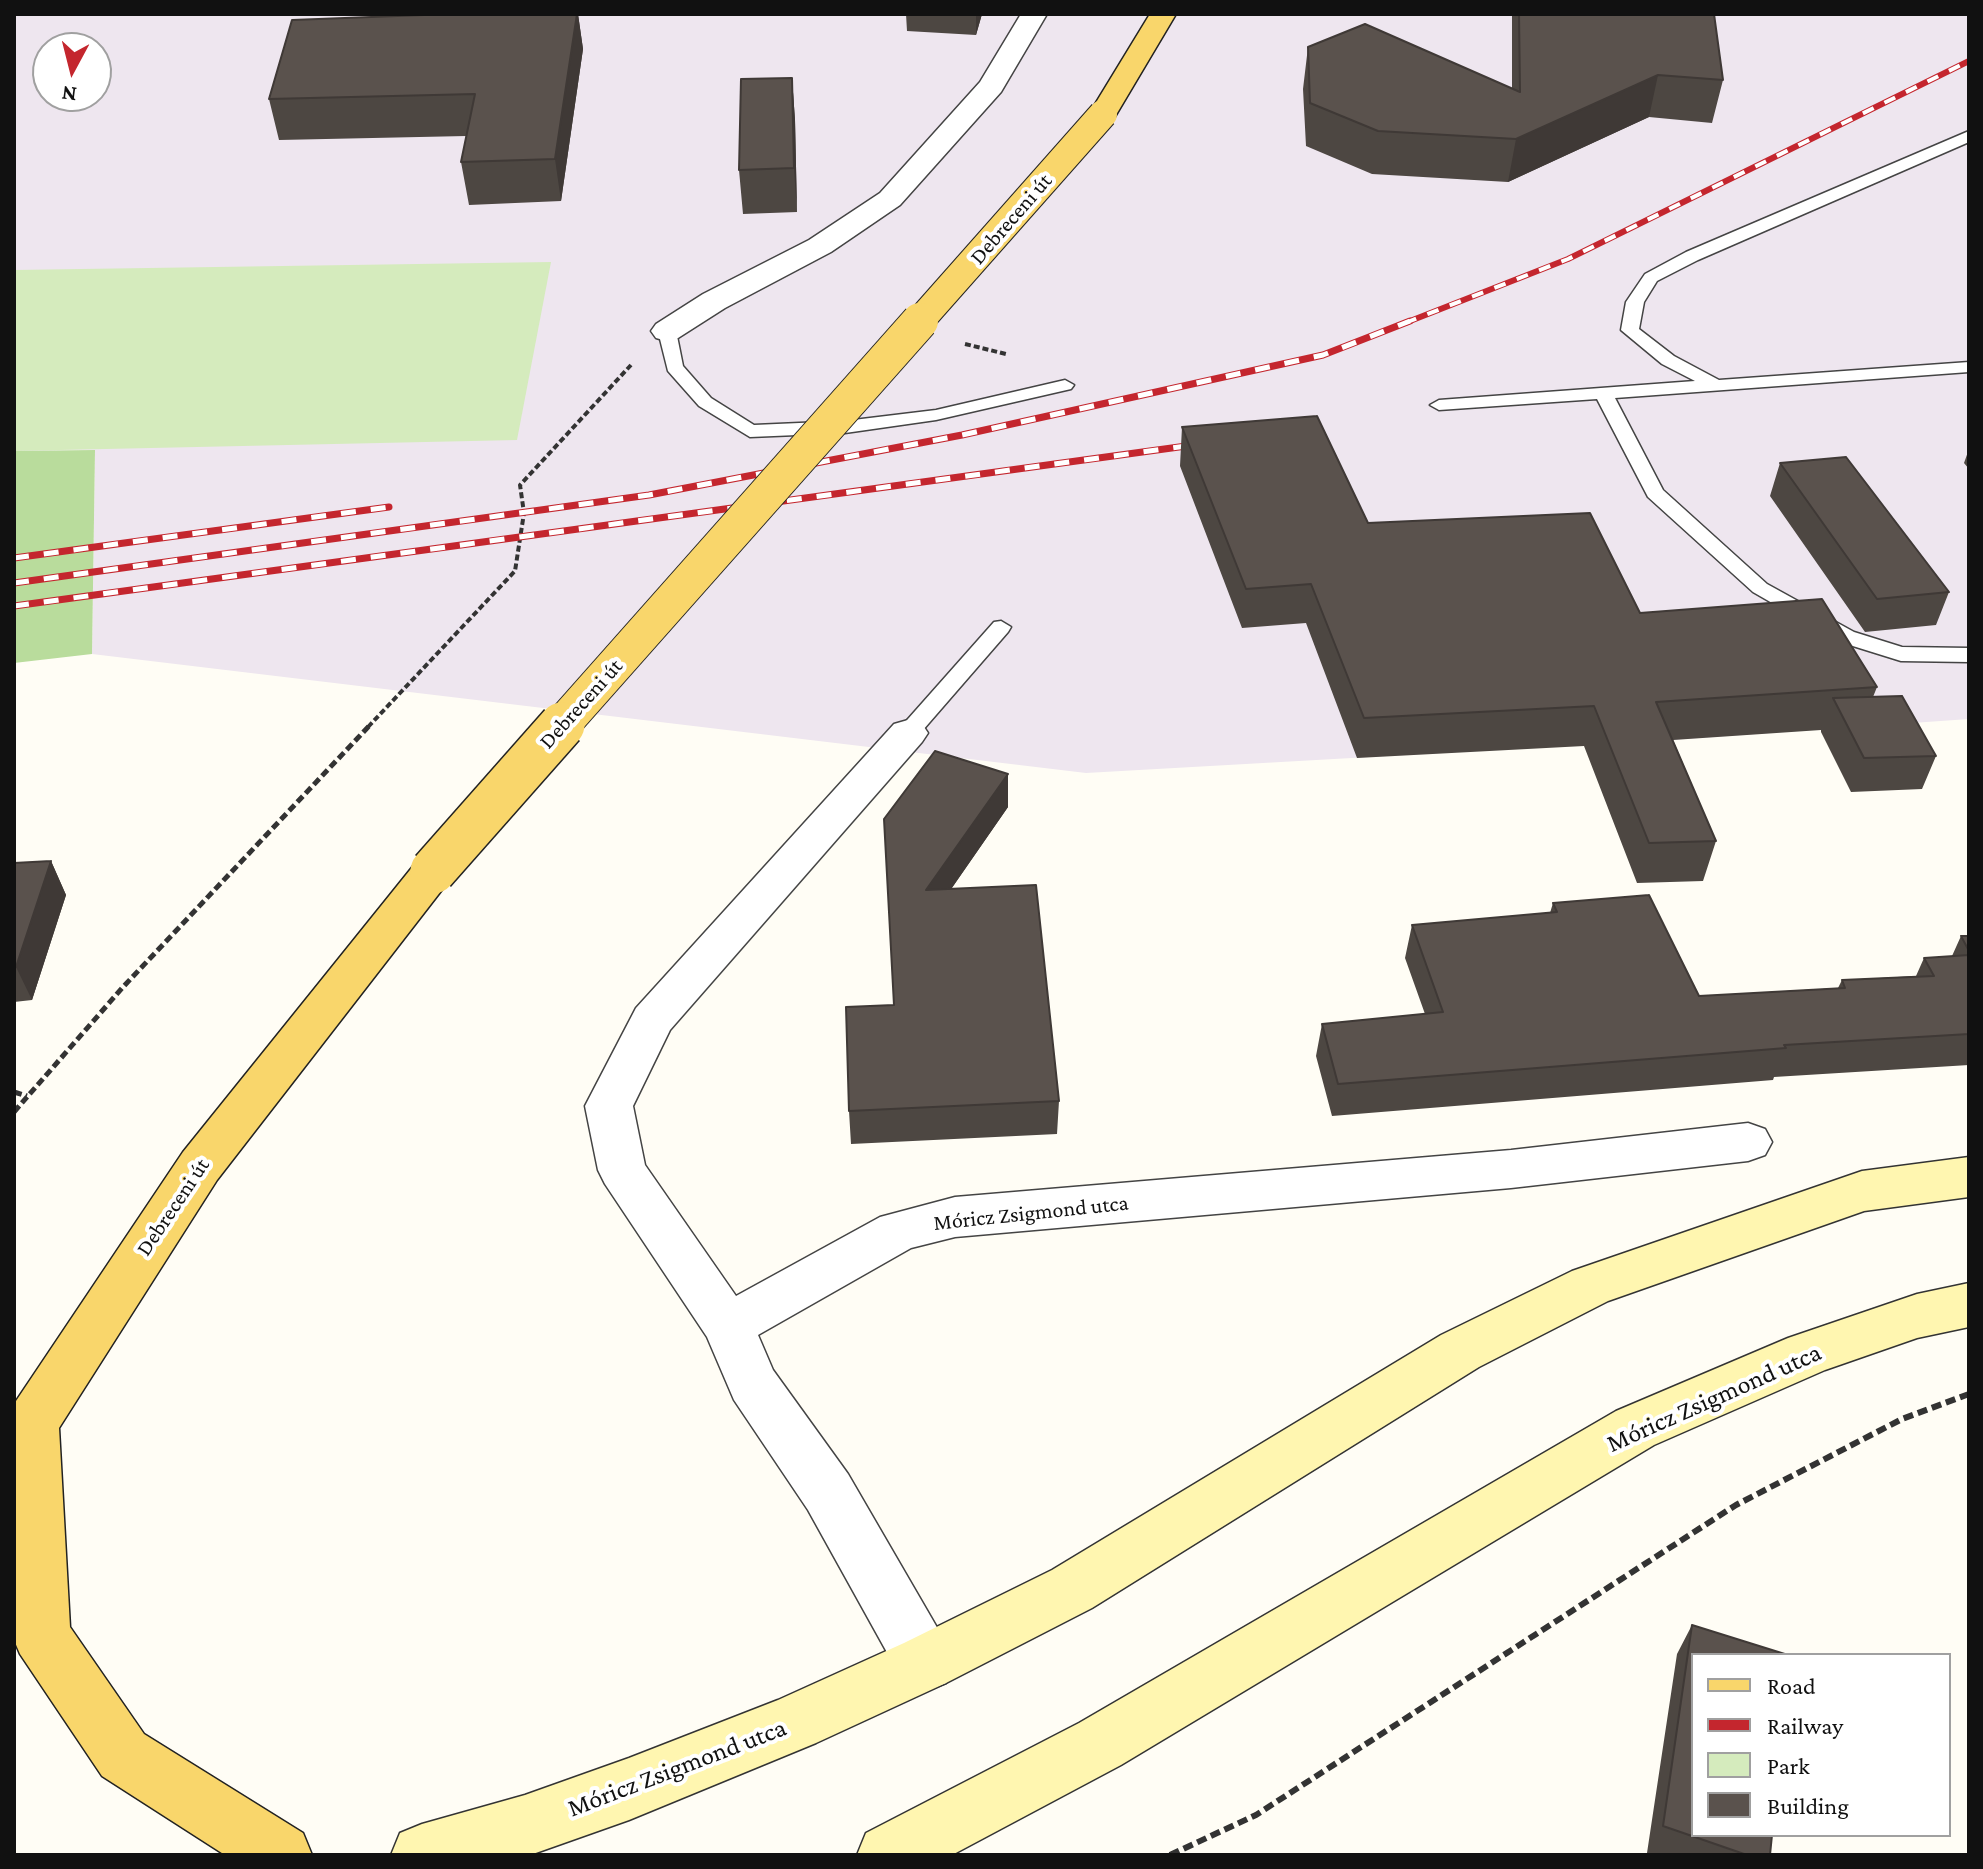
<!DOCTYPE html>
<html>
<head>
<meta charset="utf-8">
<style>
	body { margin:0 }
	#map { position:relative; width:1983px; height:1869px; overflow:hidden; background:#fffdf5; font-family:"Crimson Pro",serif }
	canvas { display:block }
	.frame { position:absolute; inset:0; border:16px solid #111; pointer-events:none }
	.legend { position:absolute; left:1691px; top:1653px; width:260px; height:184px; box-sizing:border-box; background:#fff; border:2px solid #a0a0a0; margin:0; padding:10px 14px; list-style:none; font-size:24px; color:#111 }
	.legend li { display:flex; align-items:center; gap:16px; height:40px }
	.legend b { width:40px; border:2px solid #a0a0a0 }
	.north { position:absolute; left:32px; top:32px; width:80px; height:80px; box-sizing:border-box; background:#fff; border:2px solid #a0a0a0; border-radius:50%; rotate:187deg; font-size:22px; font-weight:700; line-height:32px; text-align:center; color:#111 }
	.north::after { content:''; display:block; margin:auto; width:28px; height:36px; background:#c4262e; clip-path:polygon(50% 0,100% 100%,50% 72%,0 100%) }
</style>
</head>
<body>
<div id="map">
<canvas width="1983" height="1869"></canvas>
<div class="frame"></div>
<ul class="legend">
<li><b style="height:10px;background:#f9d66b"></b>Road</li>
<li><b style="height:10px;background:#c4262e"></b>Railway</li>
<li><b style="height:22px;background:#d5ebbd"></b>Park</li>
<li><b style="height:22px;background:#5a524d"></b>Building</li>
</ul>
<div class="north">N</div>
</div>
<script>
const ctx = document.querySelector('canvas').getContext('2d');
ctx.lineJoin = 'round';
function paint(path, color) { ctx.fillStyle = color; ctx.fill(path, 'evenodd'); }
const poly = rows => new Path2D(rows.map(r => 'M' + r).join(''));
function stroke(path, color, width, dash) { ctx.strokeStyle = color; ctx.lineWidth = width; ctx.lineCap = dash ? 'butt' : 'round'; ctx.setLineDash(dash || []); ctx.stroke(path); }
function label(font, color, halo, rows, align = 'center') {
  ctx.font = font + ' "Crimson Pro",serif'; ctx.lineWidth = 8; ctx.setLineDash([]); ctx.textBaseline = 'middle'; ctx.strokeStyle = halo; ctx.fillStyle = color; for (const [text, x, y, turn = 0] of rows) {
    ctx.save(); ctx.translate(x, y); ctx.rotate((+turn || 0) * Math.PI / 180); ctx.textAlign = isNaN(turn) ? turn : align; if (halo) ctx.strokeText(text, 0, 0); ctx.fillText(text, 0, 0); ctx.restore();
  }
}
const industrial = poly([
	[14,14,1969,14,1969,719,1671,740,1086,773,92,654,95,450,14,451],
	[48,48,96,48,96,96,48,96]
]);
const green = poly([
	[551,262,517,440,14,451,14,270]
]);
const forest = poly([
	[95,450,92,654,14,663,14,451]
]);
const pathFar2 = poly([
	[965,344,1006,354],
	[368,727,515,571,524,513,520,485,631,365]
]);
const pathFar1 = poly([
	[14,1092,27,1096],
	[14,1112,123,987,370,725]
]);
const path = poly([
	[1170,1855,1256,1815,1736,1505,1902,1419,1969,1394]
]);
const lane = poly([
	[1969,131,1969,142,1698,260,1657,281,1644,302,1639,329,1674,356,1719,380,1969,362,1969,372,1615,398,1663,490,1767,584,1854,632,1902,647,1969,648,1969,662,1901,661,1840,642,1753,592,1648,497,1597,399,1439,410,1430,405,1439,400,1695,381,1662,364,1621,330,1626,302,1645,274,1686,252,1969,131],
	[667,326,676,331,683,366,711,398,754,425,845,421,936,410,1065,380,1074,385,1071,389,936,420,845,433,750,437,699,406,668,371,658,331,667,326],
	[1001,621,1011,627,1008,632,916,738,900,738,897,733,900,728,994,622,1001,621]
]);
const street = poly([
	[1021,14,1047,14,1001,92,900,205,831,252,725,308,678,338,667,341,656,338,651,331,656,324,703,294,809,240,880,193,980,82,1021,14],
	[908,720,922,724,928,733,922,742,670,1030,633,1106,645,1165,736,1296,880,1217,955,1197,1511,1150,1748,1123,1765,1129,1772,1142,1765,1155,1748,1161,1511,1188,955,1237,911,1248,758,1335,773,1370,848,1474,946,1643,954,1663,946,1683,925,1691,904,1683,808,1510,734,1400,707,1337,605,1184,598,1170,585,1106,636,1008,894,724,908,720]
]);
const secondary = poly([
	[1969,1157,1969,1197,1864,1211,1608,1301,1479,1367,1092,1608,946,1683,816,1743,629,1820,530,1855,391,1855,400,1833,422,1824,525,1795,629,1758,778,1700,904,1643,1052,1570,1441,1335,1572,1271,1862,1171,1969,1157],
	[1969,1283,1969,1327,1917,1338,1825,1370,1654,1445,1121,1765,952,1855,857,1855,866,1833,1079,1723,1616,1411,1788,1338,1917,1294,1969,1283]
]);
const primary = poly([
	[1150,14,1176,14,1113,120,1093,120,1089,114,1150,14],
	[433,856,448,860,454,871,448,882,217,1180,59,1428,70,1627,144,1734,303,1833,312,1855,225,1855,102,1776,20,1654,14,1640,14,1404,183,1152,418,860,433,856]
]);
const railFar1 = poly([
	[1405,323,1568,259,1969,61]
]);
const rail = poly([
	[14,558,389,507],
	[14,583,649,495,962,435,1323,355,1410,321],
	[14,606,1201,444]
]);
const primaryBridgeFar2 = poly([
	[918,323,1103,114]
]);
const primaryBridgeFar1 = poly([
	[560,727,920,321]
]);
const primaryBridge = poly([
	[433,871,562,725]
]);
const wall = poly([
	[450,14,578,14,583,49,561,201,469,205,461,162,466,136,279,140,269,99],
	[906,14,982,14,976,35,907,31],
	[1512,14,1714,14,1723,80,1712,123,1649,117,1508,182,1372,174,1306,146,1303,89,1308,47,1512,88],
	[792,78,795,120,797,212,743,214,739,170],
	[1182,427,1368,523,1640,613,1877,687,1873,697,1936,756,1922,789,1851,792,1821,732,1821,730,1673,740,1716,841,1703,881,1637,883,1584,746,1357,758,1306,623,1242,628,1180,466],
	[1969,449,1969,469,1964,463],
	[1780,463,1949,592,1936,625,1865,632,1770,496],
	[935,751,1008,774,1008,807,951,889,1036,885,1059,1101,1057,1134,851,1144,849,1111,846,1007,894,1005,884,819],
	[51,861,66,895,32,1000,14,1002,14,863],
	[1553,903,1699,996,1838,988,1842,980,1916,976,1924,958,1952,956,1961,936,1969,936,1969,1065,1774,1077,1773,1080,1332,1116,1316,1056,1322,1024,1425,1014,1405,958,1412,925,1550,913],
	[1692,1625,1770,1855,1655,1855,1647,1853,1677,1654]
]);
const shadedWall = poly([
	[577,14,578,14,583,49,561,201,555,159],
	[976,14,982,14,976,35],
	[1658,75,1649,117,1508,182,1516,139],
	[792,78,795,120,797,212,794,168],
	[1008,774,1008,807,927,924,926,890],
	[51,861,66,895,32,1000,16,967]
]);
const building = poly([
	[450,14,577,14,555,159,461,162,475,94,269,99,292,20,450,14],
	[1519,14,1714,14,1723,80,1658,75,1516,139,1378,131,1310,103,1308,47,1365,24,1520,92,1519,14],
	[792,78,794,168,739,170,741,79,792,78],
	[1317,416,1368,523,1590,513,1640,613,1822,599,1877,687,1656,702,1716,841,1649,843,1594,706,1364,718,1311,584,1246,589,1182,427,1317,416],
	[1846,457,1949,592,1877,599,1780,463,1846,457],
	[1902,696,1936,756,1864,758,1833,698,1902,696],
	[935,751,1008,774,926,890,1036,885,1059,1101,849,1111,846,1007,894,1005,884,819,935,751],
	[51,861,16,967,14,967,14,863,51,861],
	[1649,895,1699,996,1845,988,1842,980,1934,976,1924,958,1969,955,1969,1034,1784,1045,1786,1048,1338,1084,1322,1024,1443,1012,1412,925,1557,912,1553,903,1649,895],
	[1961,936,1969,936,1969,951,1961,936],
	[1692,1625,1788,1655,1693,1655,1693,1835,1772,1835,1770,1855,1747,1855,1663,1826,1692,1625]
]);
const streetNames = [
	["Debreceni út",1011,219,-49],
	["Debreceni út",581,704,-48],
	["Debreceni út",173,1207,-56],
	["Móricz Zsigmond utca",1031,1213,-6]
];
const nearStreetnames = [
	["Móricz Zsigmond utca",1714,1398,-24],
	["Móricz Zsigmond utca",677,1768,-21]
];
paint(industrial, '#eee6ef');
paint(green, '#d5ebbd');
paint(forest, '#b9dc9c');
stroke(lane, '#444', 3);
stroke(street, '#444', 3);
stroke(secondary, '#333', 3);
stroke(primary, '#222', 3);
stroke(pathFar2, '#333', 4, [6, 3]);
stroke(pathFar1, '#333', 5, [8, 4]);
stroke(path, '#333', 6, [10, 5]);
paint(lane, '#fff');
paint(street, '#fff');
paint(secondary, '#fff6b0');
paint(primary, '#f9d66b');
stroke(railFar1, '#c4262e', 6);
stroke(rail, '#c4262e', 7);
stroke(railFar1, '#fff', 4, [12]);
stroke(rail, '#fff', 5, [15]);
stroke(primaryBridgeFar2, '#222', 30, []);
stroke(primaryBridgeFar1, '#222', 38, []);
stroke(primaryBridge, '#222', 48, []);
stroke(primaryBridgeFar2, '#f9d66b', 28);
stroke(primaryBridgeFar1, '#f9d66b', 36);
stroke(primaryBridge, '#f9d66b', 45);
paint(wall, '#4d4742');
paint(shadedWall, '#3f3936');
paint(building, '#5a524d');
stroke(building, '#3f3936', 2);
label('22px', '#111', '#fff', streetNames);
label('26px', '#111', '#fff', nearStreetnames);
</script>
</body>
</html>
